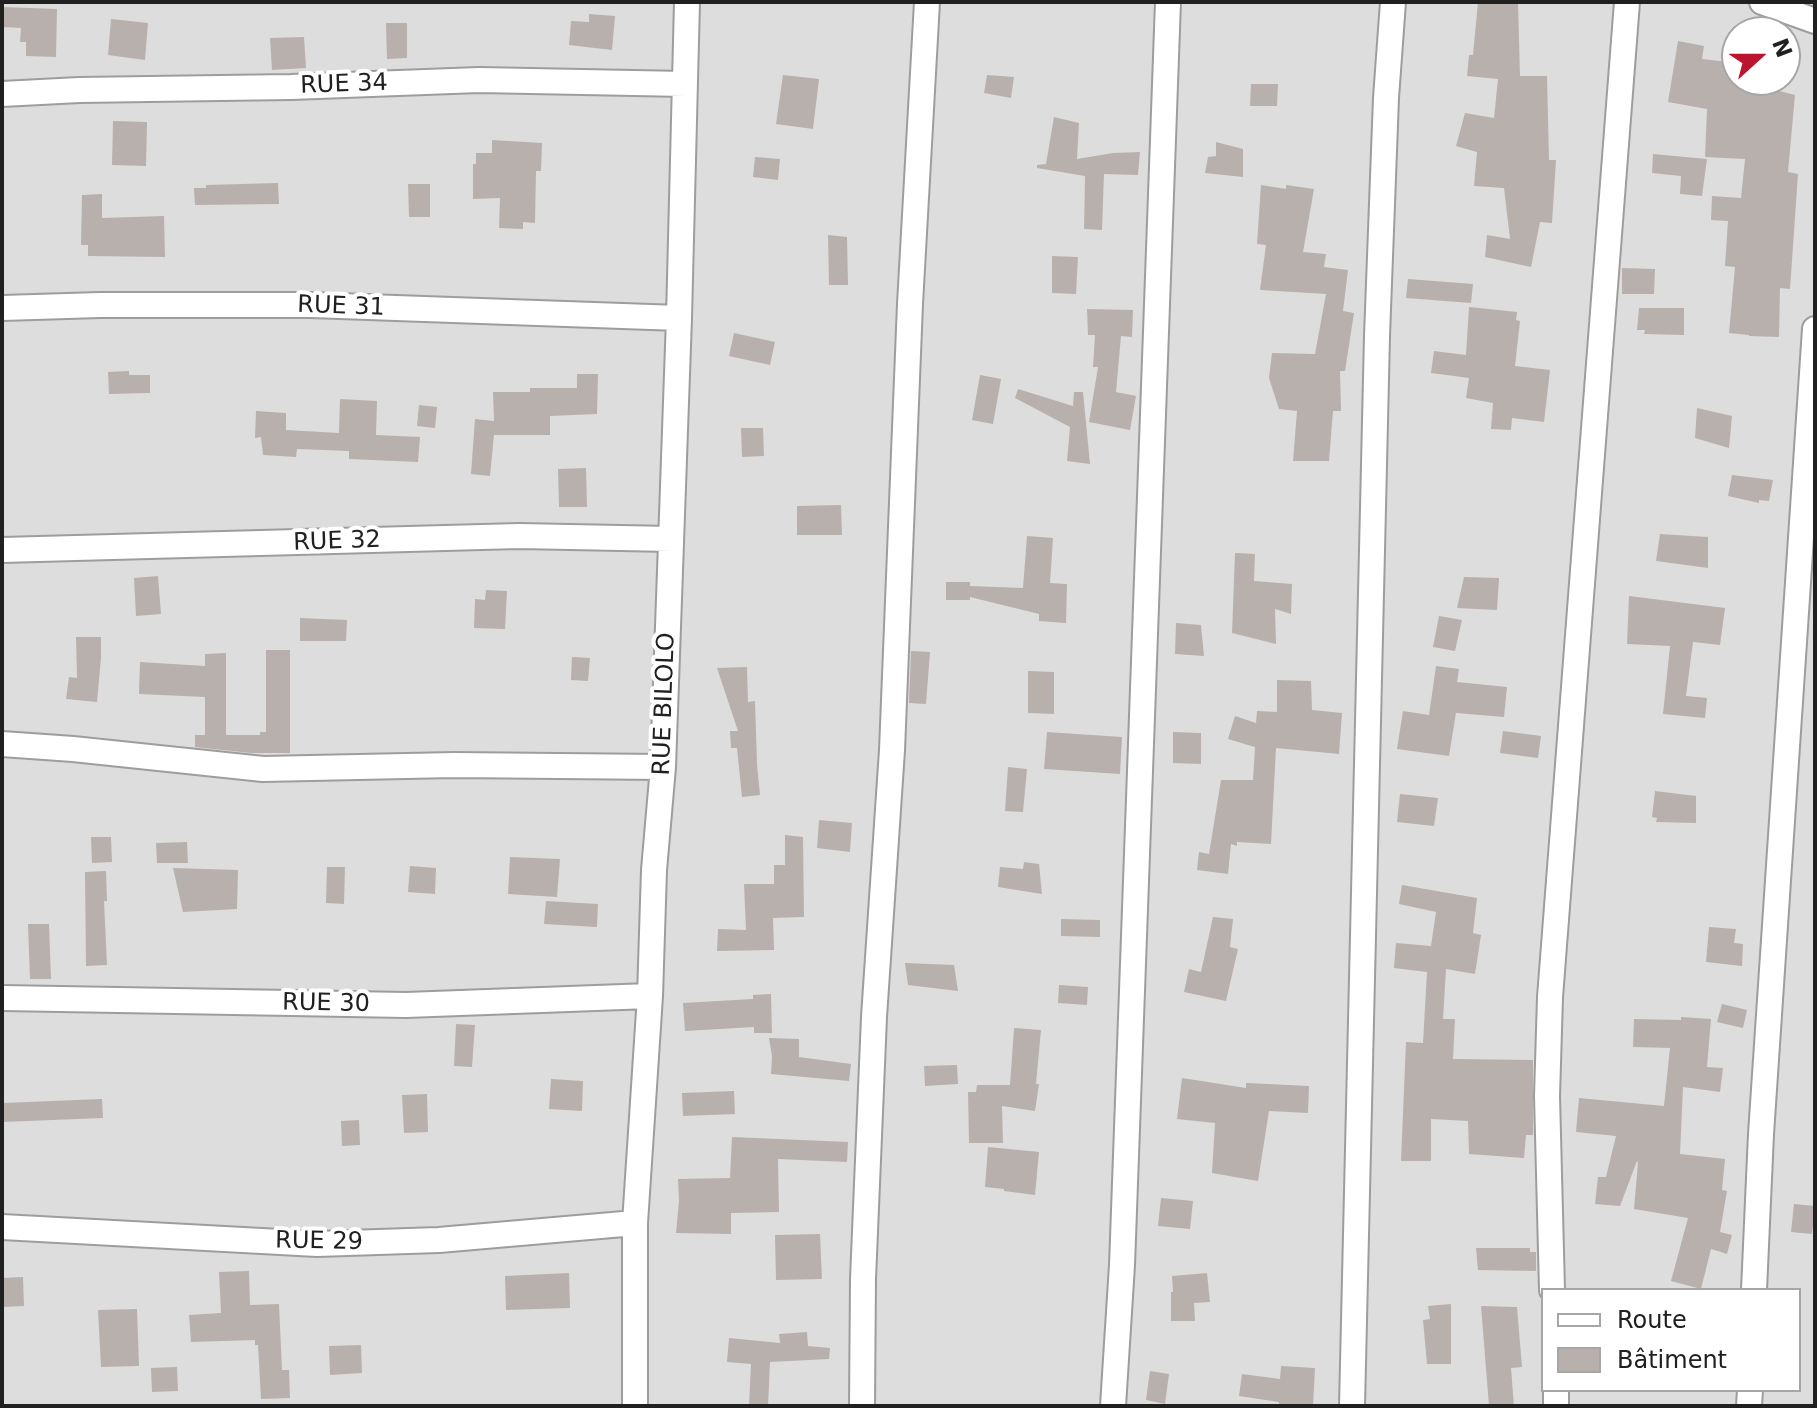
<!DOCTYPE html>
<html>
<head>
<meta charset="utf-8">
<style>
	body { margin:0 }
	#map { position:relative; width:1817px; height:1408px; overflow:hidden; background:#efebe7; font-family:"DejaVu Sans",sans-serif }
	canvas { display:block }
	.frame { position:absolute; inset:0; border:4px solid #202020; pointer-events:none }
	.legend { position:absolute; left:1541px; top:1288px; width:260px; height:104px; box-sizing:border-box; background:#fff; border:2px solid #a6a6a6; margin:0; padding:10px 14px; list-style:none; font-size:24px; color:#202020 }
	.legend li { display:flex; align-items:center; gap:16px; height:40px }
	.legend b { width:40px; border:2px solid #a6a6a6 }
	.north { position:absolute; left:1721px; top:16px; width:80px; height:80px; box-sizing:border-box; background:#fff; border:2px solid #a6a6a6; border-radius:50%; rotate:69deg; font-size:22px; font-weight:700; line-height:32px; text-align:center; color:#202020 }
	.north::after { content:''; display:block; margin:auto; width:28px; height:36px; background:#bb142f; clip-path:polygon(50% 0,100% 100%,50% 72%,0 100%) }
</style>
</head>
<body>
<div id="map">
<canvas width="1817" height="1408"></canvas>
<div class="frame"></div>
<ul class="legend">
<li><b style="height:10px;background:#fff"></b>Route</li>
<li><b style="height:22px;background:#b8b0ad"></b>Bâtiment</li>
</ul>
<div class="north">N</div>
</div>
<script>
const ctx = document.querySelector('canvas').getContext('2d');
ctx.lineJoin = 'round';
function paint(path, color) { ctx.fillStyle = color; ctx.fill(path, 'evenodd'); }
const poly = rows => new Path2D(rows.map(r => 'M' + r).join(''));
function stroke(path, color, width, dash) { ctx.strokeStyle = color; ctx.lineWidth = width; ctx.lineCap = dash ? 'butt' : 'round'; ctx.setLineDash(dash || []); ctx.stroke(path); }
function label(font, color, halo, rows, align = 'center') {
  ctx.font = font + ' "DejaVu Sans",sans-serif'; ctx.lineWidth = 8; ctx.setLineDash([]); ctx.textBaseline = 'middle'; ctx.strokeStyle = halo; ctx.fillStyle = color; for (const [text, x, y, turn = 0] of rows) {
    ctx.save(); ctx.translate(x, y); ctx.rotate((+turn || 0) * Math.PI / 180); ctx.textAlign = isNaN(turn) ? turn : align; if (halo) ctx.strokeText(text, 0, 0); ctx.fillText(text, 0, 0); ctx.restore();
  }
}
const residential = poly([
	[2,2,1815,2,1815,1406,2,1406],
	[1737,32,1785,32,1785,80,1737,80],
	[1543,1290,1799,1290,1799,1390,1543,1390]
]);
const building = poly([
	[1478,2,1518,2,1520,76,1547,76,1549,160,1556,160,1552,223,1540,222,1531,267,1485,257,1487,235,1510,239,1504,188,1474,186,1477,152,1456,146,1465,113,1494,118,1498,79,1467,76,1469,55,1473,55],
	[2,7,57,9,56,57,26,56,26,42,20,42,21,28,2,27],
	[589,14,615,16,612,50,569,45,571,21,589,22],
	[111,19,148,23,145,60,108,55],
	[386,23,407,23,407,58,387,59],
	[304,37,306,68,272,70,270,38],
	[1678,41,1704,46,1702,59,1737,63,1737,80,1753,80,1752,84,1795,95,1788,172,1798,174,1790,289,1780,288,1779,337,1749,336,1749,335,1729,333,1735,267,1725,266,1728,221,1711,220,1712,196,1741,198,1745,159,1705,157,1707,109,1668,102],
	[783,75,819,79,813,129,776,124],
	[987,75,1014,77,1011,98,984,93],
	[1251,84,1278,84,1277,106,1250,106],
	[1054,117,1079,123,1077,159,1113,153,1140,152,1138,175,1104,174,1102,230,1084,229,1085,176,1037,168,1037,165,1046,164],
	[113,121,147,122,146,166,112,165],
	[492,140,542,143,541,171,536,171,535,223,523,222,523,229,499,228,500,198,473,199,473,164,476,164,476,153,492,153],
	[1216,142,1243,149,1243,177,1205,173,1208,157,1216,156],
	[1653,154,1707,159,1702,196,1680,194,1681,176,1652,173],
	[755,157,780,159,778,180,753,177],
	[278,183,279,204,195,205,194,188,206,188,206,185],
	[408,184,430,184,430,217,409,217],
	[1261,185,1286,189,1286,185,1314,189,1303,252,1326,254,1324,267,1348,270,1343,311,1354,313,1345,371,1340,371,1341,411,1333,411,1329,461,1293,461,1297,411,1279,409,1269,378,1272,353,1315,354,1326,294,1260,290,1266,245,1257,244],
	[102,194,102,218,164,216,165,257,88,256,88,245,81,245,82,195],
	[828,235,847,237,848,285,829,285],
	[1052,256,1078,257,1076,294,1052,293],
	[1622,268,1655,269,1654,294,1622,294],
	[1408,279,1473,284,1471,303,1406,298],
	[1469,307,1517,312,1516,320,1520,321,1515,366,1550,370,1544,422,1512,418,1511,430,1491,429,1493,403,1466,398,1469,378,1431,373,1434,351,1466,355],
	[1639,308,1684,308,1684,335,1644,334,1645,330,1637,330],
	[1087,309,1133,310,1132,337,1121,336,1116,392,1136,396,1130,430,1089,422,1098,367,1093,367,1095,335,1088,335],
	[734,333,775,342,770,365,729,356],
	[129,371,129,375,150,375,150,393,109,394,108,372],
	[577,374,598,374,597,414,550,416,550,435,494,435,490,476,471,474,475,419,494,421,493,392,530,392,530,388,577,388],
	[980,375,1001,379,993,424,972,420],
	[1018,389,1073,406,1074,392,1083,392,1090,464,1067,461,1070,427,1015,398],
	[340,399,377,401,376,435,420,437,418,462,349,459,349,451,297,449,296,457,263,455,261,437,255,438,256,411,286,413,286,430,339,433],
	[419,405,437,407,435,428,417,426],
	[1697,408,1732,416,1729,448,1695,438],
	[741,428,763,428,764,456,742,457],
	[586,468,587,507,559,507,558,469],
	[1732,475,1773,480,1769,501,1759,500,1759,503,1728,496],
	[841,505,842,535,797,535,797,506],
	[1660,534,1708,537,1708,568,1656,561],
	[1027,536,1053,538,1050,583,1067,584,1066,623,1039,621,1039,614,970,597,970,600,946,600,946,582,970,582,970,586,1023,588],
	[1235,553,1255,554,1254,581,1292,584,1291,614,1275,609,1276,644,1232,633],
	[158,576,161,614,136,616,134,578],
	[1464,577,1499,578,1497,610,1457,608],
	[486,590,507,591,505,629,474,628,475,599,485,600],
	[1629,596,1725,608,1720,645,1693,642,1686,696,1707,698,1705,718,1663,714,1670,646,1627,644],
	[1439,616,1462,620,1455,651,1433,647],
	[300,618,347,620,346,641,300,641],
	[1176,623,1201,625,1204,656,1175,654],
	[76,637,101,637,101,658,97,702,66,699,69,677,77,678],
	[266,650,290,650,290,753,251,753,195,747,195,735,205,735,205,697,139,694,140,662,205,666,205,654,226,653,226,735,260,735,260,732,266,732],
	[911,651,930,652,926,704,909,703],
	[572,657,590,658,588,681,571,680],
	[1436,666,1459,669,1457,682,1507,687,1504,717,1456,713,1449,756,1397,749,1403,711,1429,715],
	[747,667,748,702,755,701,757,764,760,795,742,797,737,748,731,748,730,731,738,731,717,668],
	[1028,671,1054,672,1054,714,1028,713],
	[1277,680,1311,681,1312,710,1342,713,1339,754,1276,748,1271,844,1237,842,1237,846,1231,844,1228,874,1197,870,1199,852,1209,854,1221,780,1253,780,1255,747,1228,739,1235,716,1256,723,1257,711,1277,712],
	[1503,731,1541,736,1538,758,1500,753],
	[1047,732,1122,737,1120,774,1044,769],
	[1173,732,1201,733,1201,764,1173,763],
	[1008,767,1027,769,1023,812,1005,811],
	[1655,791,1696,796,1696,823,1656,822,1657,818,1652,817],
	[1400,794,1438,798,1434,826,1397,822],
	[819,820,852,823,850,852,817,848],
	[785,835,803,837,804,917,773,918,774,950,717,951,718,929,746,930,744,884,774,884,774,865,785,865],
	[91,837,111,837,112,862,92,863],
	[187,842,188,863,157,863,156,843],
	[510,857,560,859,557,897,508,894],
	[1024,862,1039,864,1042,894,998,887,1000,867,1023,869],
	[410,866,436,868,435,894,408,892],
	[327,867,345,867,344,904,326,903],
	[173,868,238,870,237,909,183,912],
	[106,871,107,901,104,901,107,965,86,966,85,872],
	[1402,885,1477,898,1473,933,1481,935,1475,974,1446,969,1443,1019,1455,1019,1453,1059,1533,1060,1533,1135,1526,1135,1524,1158,1469,1154,1468,1121,1431,1119,1431,1161,1401,1161,1406,1042,1423,1043,1427,972,1394,968,1396,943,1431,946,1436,912,1399,904],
	[546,901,598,904,597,927,544,924],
	[1213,917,1233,919,1230,947,1238,949,1226,1001,1184,992,1189,969,1201,972],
	[1061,919,1100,920,1100,937,1061,936],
	[28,924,49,924,51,979,30,979],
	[1709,927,1736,929,1734,943,1743,944,1742,966,1706,962],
	[905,963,954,965,958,991,908,985],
	[1059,985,1088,987,1087,1005,1058,1003],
	[771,994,772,1033,754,1033,754,1027,685,1031,683,1003,753,999,753,995],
	[1722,1004,1747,1010,1743,1028,1717,1022],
	[1681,1017,1711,1019,1707,1067,1723,1068,1720,1092,1683,1087,1680,1154,1725,1159,1722,1190,1727,1191,1720,1232,1732,1235,1727,1254,1711,1249,1701,1289,1671,1281,1688,1218,1634,1209,1638,1162,1637,1161,1620,1206,1595,1204,1598,1177,1606,1177,1616,1136,1576,1132,1579,1098,1664,1106,1670,1048,1633,1047,1634,1019,1681,1020],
	[456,1024,475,1025,472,1067,454,1066],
	[1014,1028,1041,1030,1036,1084,1039,1084,1035,1111,1002,1106,1003,1143,969,1143,968,1092,976,1092,977,1085,1010,1085],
	[769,1038,799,1039,799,1057,851,1064,849,1081,771,1074,772,1056],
	[957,1065,958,1084,925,1086,924,1066],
	[1182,1078,1246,1088,1246,1083,1309,1086,1308,1113,1269,1111,1258,1181,1212,1173,1215,1123,1177,1119],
	[551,1079,583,1081,582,1111,549,1109],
	[734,1091,735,1114,683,1116,682,1093],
	[427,1094,428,1132,404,1133,402,1095],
	[102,1099,103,1118,2,1122,2,1103],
	[359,1120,360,1145,342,1146,341,1121],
	[732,1137,848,1142,847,1162,778,1159,779,1212,731,1213,731,1234,676,1233,679,1201,678,1179,730,1178],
	[988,1147,1039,1152,1035,1195,1004,1191,1004,1189,985,1187],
	[1161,1198,1193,1201,1190,1229,1158,1226],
	[1794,1204,1815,1206,1812,1234,1791,1232],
	[820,1234,822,1279,776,1280,775,1235],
	[1476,1248,1530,1248,1530,1252,1536,1252,1536,1271,1478,1270],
	[249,1271,250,1305,279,1304,282,1370,289,1370,290,1398,261,1399,258,1345,255,1345,255,1340,191,1342,189,1315,221,1313,219,1272],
	[569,1273,570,1308,506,1310,505,1276],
	[1207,1273,1210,1302,1194,1303,1195,1321,1171,1321,1171,1292,1173,1292,1172,1276],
	[23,1277,24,1306,2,1307,2,1278],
	[1451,1304,1451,1364,1427,1364,1423,1320,1430,1319,1428,1306],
	[1481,1306,1517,1307,1522,1367,1511,1368,1514,1406,1489,1406],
	[137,1309,139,1366,101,1367,98,1310],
	[807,1332,808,1346,830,1348,829,1359,770,1362,768,1406,749,1406,751,1364,727,1362,729,1338,780,1343,779,1334],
	[361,1345,362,1373,330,1375,329,1346],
	[1281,1366,1315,1368,1313,1406,1279,1406,1279,1402,1239,1396,1242,1374,1280,1379],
	[177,1367,178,1391,152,1392,151,1368],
	[1150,1371,1169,1374,1165,1404,1146,1400]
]);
const street = poly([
	[1762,2,1815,21],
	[2,94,79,90,291,87,479,80,685,84],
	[2,308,100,305,311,305,679,318],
	[2,550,519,536,671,539],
	[2,744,73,749,263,769,454,765,663,767],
	[2,998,406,1005,650,996],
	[2,1227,317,1244,439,1240,635,1223],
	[1552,1290,1547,1096,1550,997,1627,2],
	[1754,1290,1761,1134,1815,329],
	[1556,1390,1556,1406],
	[635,1406,635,1223,650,996,654,870,663,767,679,318,687,2],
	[862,1406,863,1279,874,1017,892,750,910,304,927,2],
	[1113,1406,1122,1265,1168,2],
	[1352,1406,1377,336,1386,98,1393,2],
	[1749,1406,1750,1390]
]);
const streetNames = [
	["RUE 34",344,85,-2],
	["RUE 31",341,307,2],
	["RUE 32",337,542,-2],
	["RUE BILOLO",665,704,-88],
	["RUE 30",326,1004,1],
	["RUE 29",319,1242,1]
];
paint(residential, '#dedddd');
paint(building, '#b8b0ad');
stroke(street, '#9d9d9d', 28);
stroke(street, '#fff', 24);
label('24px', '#202020', '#fff', streetNames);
</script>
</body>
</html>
